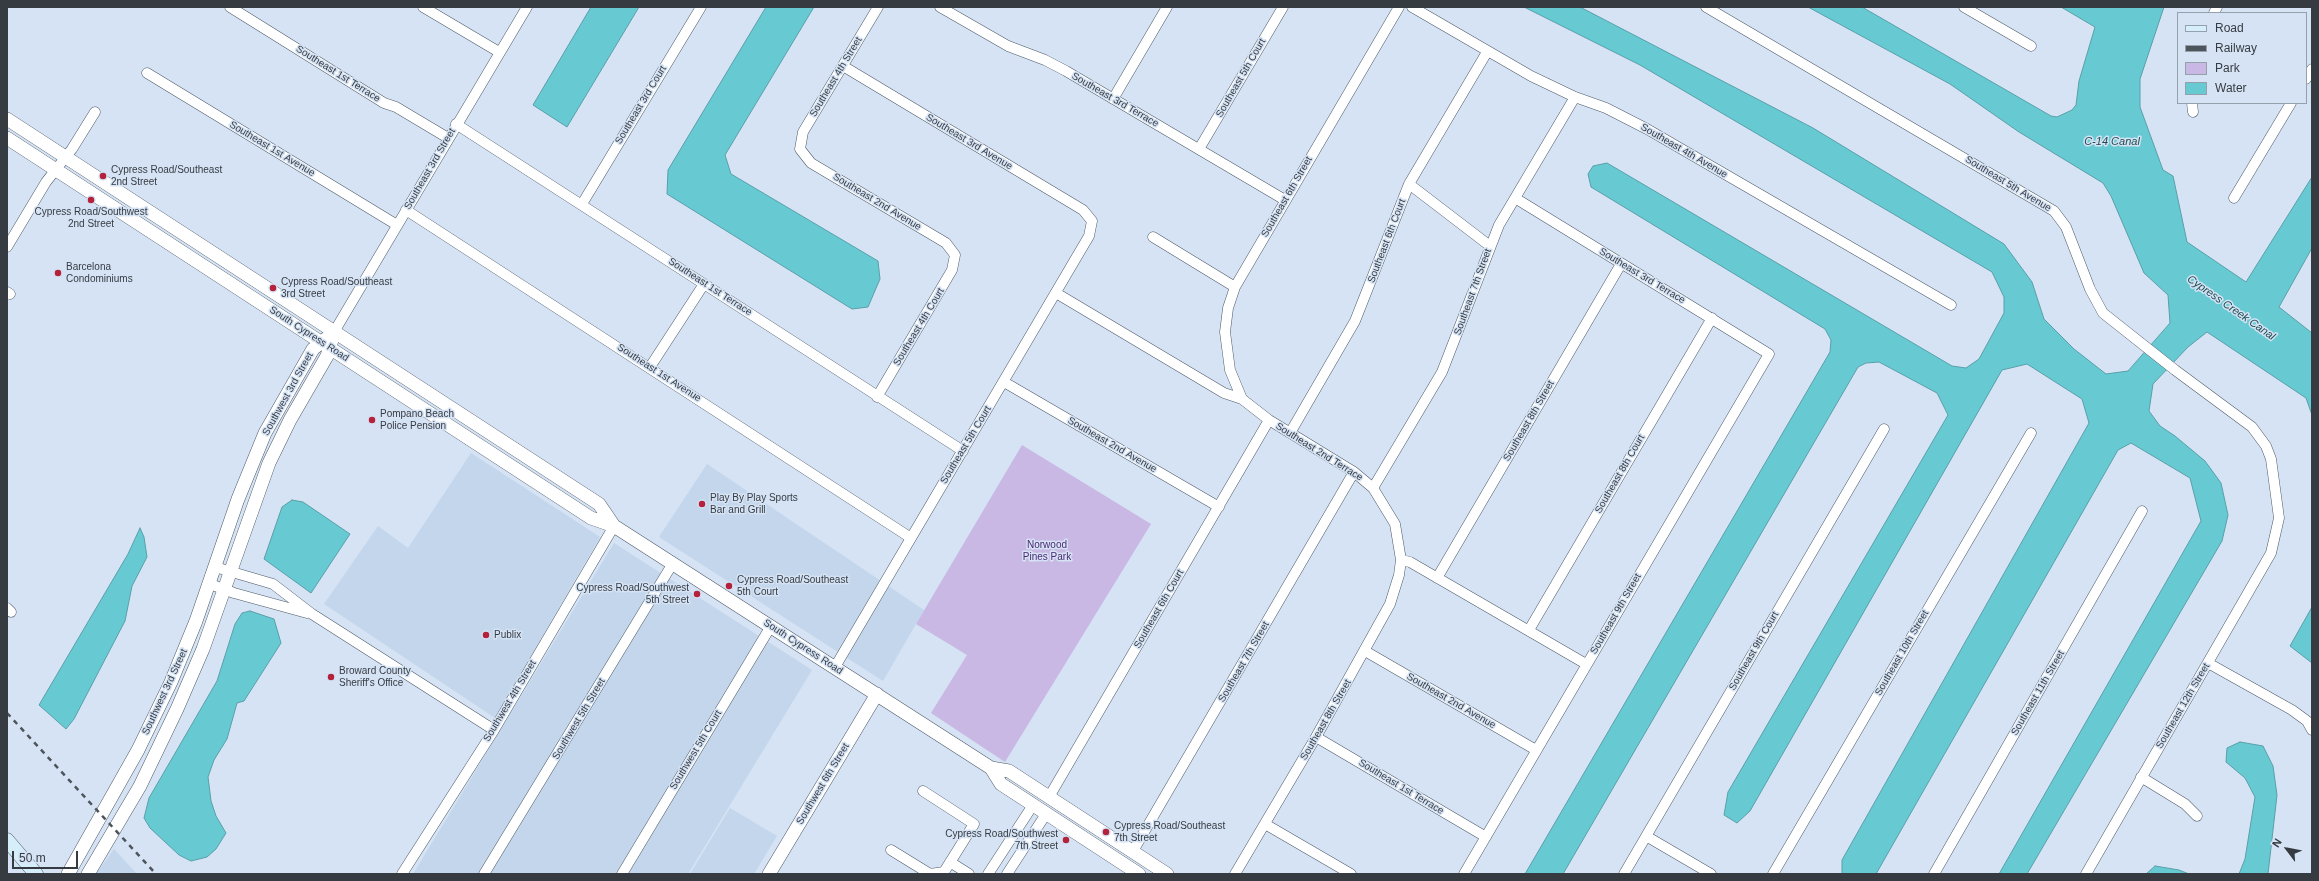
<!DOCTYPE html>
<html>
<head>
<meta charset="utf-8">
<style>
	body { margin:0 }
	#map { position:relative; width:2319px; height:881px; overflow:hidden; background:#d5e3f4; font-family:Arial,sans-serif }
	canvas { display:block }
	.frame { position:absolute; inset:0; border:8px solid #363b42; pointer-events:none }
	.legend { position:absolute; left:2177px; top:12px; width:130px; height:92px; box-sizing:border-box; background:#d5e3f4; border:1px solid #95a0ad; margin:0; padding:5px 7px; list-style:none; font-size:12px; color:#363b42 }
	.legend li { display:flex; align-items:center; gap:8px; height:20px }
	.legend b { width:20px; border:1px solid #95a0ad }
	.north { position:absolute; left:2267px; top:829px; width:40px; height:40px; -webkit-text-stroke:3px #d5e3f4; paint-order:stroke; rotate:302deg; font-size:11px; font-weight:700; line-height:16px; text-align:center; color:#363b42 }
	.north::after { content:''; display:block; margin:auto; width:14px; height:18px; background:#363b42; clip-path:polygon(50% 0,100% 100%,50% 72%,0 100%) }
	.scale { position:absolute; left:12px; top:851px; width:66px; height:18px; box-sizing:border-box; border:2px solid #363b42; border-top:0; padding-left:5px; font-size:12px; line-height:14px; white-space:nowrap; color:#363b42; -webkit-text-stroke:3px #d5e3f4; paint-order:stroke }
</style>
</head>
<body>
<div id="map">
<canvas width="2319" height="881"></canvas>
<div class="frame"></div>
<ul class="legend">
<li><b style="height:5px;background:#d6eef9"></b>Road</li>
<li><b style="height:5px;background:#4d545c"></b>Railway</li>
<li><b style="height:11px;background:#c9b8e3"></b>Park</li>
<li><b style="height:11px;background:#67cad3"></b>Water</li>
</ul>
<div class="north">N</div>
<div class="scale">50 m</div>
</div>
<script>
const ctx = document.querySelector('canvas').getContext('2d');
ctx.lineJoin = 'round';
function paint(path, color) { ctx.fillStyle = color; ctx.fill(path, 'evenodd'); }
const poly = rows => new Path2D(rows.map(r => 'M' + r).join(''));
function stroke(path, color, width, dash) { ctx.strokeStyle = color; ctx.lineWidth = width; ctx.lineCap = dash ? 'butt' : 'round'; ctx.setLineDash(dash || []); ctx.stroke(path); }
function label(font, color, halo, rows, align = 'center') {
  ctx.font = font + ' Arial,sans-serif'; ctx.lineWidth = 3; ctx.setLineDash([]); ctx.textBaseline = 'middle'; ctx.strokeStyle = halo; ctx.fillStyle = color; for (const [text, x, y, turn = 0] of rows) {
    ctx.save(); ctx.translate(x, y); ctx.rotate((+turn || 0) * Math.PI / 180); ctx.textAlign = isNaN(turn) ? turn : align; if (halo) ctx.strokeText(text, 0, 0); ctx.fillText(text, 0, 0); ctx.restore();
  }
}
const built = poly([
	[471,453,600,537,495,718,324,604,378,526,408,548],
	[707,464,924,610,883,681,659,537],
	[614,543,812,670,688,874,413,874],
	[730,808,777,836,754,874,690,874],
	[114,849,137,874,96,874]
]);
const green = poly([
	[1022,445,1151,524,1005,762,931,713,967,655,916,624]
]);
const water = poly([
	[591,7,639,7,567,127,533,105,591,7],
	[766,7,814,7,725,155,731,174,878,261,880,279,868,307,852,309,667,194,668,170,766,7],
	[1524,7,1580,7,1813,128,2004,244,2032,282,2044,319,2074,349,2106,374,2128,371,2170,323,2168,295,2144,273,2111,196,2103,183,2019,132,1950,84,1808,7,1862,7,2051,116,2057,117,2072,110,2076,105,2079,81,2095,27,2061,7,2164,7,2140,79,2140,107,2163,170,2173,176,2187,242,2246,282,2312,177,2312,248,2279,307,2312,333,2312,415,2306,398,2207,332,2188,347,2153,384,2149,411,2160,426,2175,436,2205,461,2221,483,2228,515,2222,541,2027,874,1999,874,2201,521,2190,478,2131,443,2118,450,1876,874,1842,874,1842,860,2089,423,2082,399,2027,364,2002,370,1750,811,1737,823,1724,815,1728,792,1948,415,1937,393,1879,362,1866,363,1858,367,1563,874,1525,874,1830,352,1831,340,1825,329,1591,187,1588,174,1593,166,1607,163,1952,366,1966,368,1979,359,2004,313,2004,297,1992,272,1640,65,1524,7],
	[292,500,303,502,350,534,311,593,264,559,282,507,292,500],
	[140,528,144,537,147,557,132,586,125,621,74,719,66,729,39,705,128,554,140,528],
	[2312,607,2312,663,2290,646,2312,607],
	[250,611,274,619,281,643,244,701,237,703,227,739,214,760,208,777,211,801,216,816,226,833,216,849,207,857,191,861,179,855,150,828,144,818,149,798,217,681,235,624,242,613,250,611],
	[2240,742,2263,746,2273,766,2277,795,2268,874,2239,874,2245,859,2255,797,2245,778,2226,762,2227,748,2240,742],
	[2155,866,2179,870,2189,874,2146,874,2155,866]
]);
const minor = poly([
	[230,7,384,103,396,107,448,138],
	[423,7,499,52],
	[940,7,1008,46,1045,60,1066,71,1285,200],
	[1412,7,1531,76,1575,97,1606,108,1647,129,1951,305],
	[1706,7,2054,211,2066,227,2090,289,2103,313,2175,370,2252,427,2266,446,2271,459,2279,518,2271,553,2086,874],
	[1964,7,2031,46],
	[2214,13,2217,7],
	[147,73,397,225],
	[2306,79,2312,69],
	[1113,99,1167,7],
	[2192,103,2193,112],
	[456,124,963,451],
	[1199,149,1283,7],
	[1409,184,1490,246],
	[2234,198,2291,103],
	[582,204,701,7],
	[406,210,911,538],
	[1153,237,1235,287],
	[7,247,46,182,72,149,95,112],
	[7,292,10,294],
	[1056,293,1224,393,1242,399,1269,420,1354,472,1373,488,1395,524,1401,560,1399,575,1390,604,1316,737,1235,874],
	[334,332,527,7],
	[650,367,704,284],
	[1004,382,1219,507],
	[877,397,952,270,955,255,946,243,811,163,800,149,803,132,878,7],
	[1242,399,1230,370,1225,332,1228,308,1235,287,1399,7],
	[1290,433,1355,321,1409,184,1487,52],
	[1373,488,1442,372,1499,225,1575,97],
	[1401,560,1410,562,1586,664],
	[215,567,273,584,312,614,494,730],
	[1437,578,1621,264],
	[210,584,234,593,307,613],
	[7,608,11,612],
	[1529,630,1712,318],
	[1365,651,1536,750],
	[2208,663,2292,710,2307,721,2312,730],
	[835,667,1089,236,1092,221,1083,210,843,66],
	[1316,737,1486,837],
	[2141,777,2185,804,2197,816],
	[923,791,974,824,944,872,930,874],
	[1049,797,1269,420],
	[1265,824,1351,874],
	[1646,836,1711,874],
	[891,850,930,874],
	[1133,851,1354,472],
	[950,862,969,874],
	[402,874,494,730,614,526],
	[484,874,673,563],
	[622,874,771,626],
	[988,874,1033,805],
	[1007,874,1046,814],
	[1464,874,1769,354,1515,198],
	[1624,874,1884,429],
	[1773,874,2031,433],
	[1934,874,2142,511]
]);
const tertiary = poly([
	[7,119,599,504,614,526],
	[7,138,591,518,614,526,991,768,1009,771,1167,874],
	[991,768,1001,784,1139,874],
	[68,874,138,750,171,682,196,621,238,499,265,433,313,349,328,337],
	[88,874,140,786,177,709,203,649,269,463,290,420,327,356,332,340],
	[769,874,877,694]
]);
const secondary = poly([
	[7,840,36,874]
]);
const rail = poly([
	[7,713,156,874]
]);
const markers = [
	[103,176,4,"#b4213a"],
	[91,200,4,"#b4213a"],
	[58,273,4,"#b4213a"],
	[273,288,4,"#b4213a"],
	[372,420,4,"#b4213a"],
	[702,504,4,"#b4213a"],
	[729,586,4,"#b4213a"],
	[697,594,4,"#b4213a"],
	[486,635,4,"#b4213a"],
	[331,677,4,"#b4213a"],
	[1106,832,4,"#b4213a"],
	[1066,840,4,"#b4213a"]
];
const streetNames = [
	["Southeast 1st Terrace",338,74,32],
	["Southeast 4th Street",836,77,-59],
	["Southeast 5th Court",1241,78,-60],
	["Southeast 3rd Terrace",1115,100,30],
	["Southeast 3rd Court",641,105,-59],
	["Southeast 3rd Avenue",969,142,31],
	["Southeast 1st Avenue",272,149,31],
	["Southeast 4th Avenue",1684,151,30],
	["Southeast 3rd Street",430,169,-60],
	["Southeast 5th Avenue",2008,184,31],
	["Southeast 6th Street",1287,197,-60],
	["Southeast 2nd Avenue",877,202,31],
	["Southeast 6th Court",1387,241,-69],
	["Southeast 3rd Terrace",1642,276,31],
	["Southeast 1st Terrace",710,287,33],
	["Southeast 7th Street",1473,292,-70],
	["Southeast 4th Court",919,327,-59],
	["South Cypress Road",309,334,33],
	["Southeast 1st Avenue",659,373,33],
	["Southwest 3rd Street",288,394,-61],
	["Southeast 8th Street",1529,421,-60],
	["Southeast 5th Court",966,445,-59],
	["Southeast 2nd Avenue",1112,445,30],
	["Southeast 2nd Terrace",1319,452,32],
	["Southeast 8th Court",1620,474,-60],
	["Southeast 6th Court",1159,609,-60],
	["Southeast 9th Street",1616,614,-60],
	["South Cypress Road",803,647,33],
	["Southeast 9th Court",1754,651,-60],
	["Southeast 10th Street",1902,653,-60],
	["Southeast 7th Street",1244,662,-60],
	["Southwest 3rd Street",165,692,-65],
	["Southeast 11th Street",2038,693,-60],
	["Southwest 4th Street",510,701,-59],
	["Southeast 2nd Avenue",1451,701,30],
	["Southeast 12th Street",2183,706,-60],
	["Southwest 5th Street",579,719,-59],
	["Southeast 8th Street",1326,720,-60],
	["Southwest 5th Court",696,750,-59],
	["Southwest 6th Street",823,784,-59],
	["Southeast 1st Terrace",1401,787,31]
];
const poiNames = [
	["Cypress Road/Southeast",111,170],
	["2nd Street",111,182],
	["Cypress Road/Southwest",91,212,"center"],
	["2nd Street",91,224,"center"],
	["Barcelona",66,267],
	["Condominiums",66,279],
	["Cypress Road/Southeast",281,282],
	["3rd Street",281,294],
	["Pompano Beach",380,414],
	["Police Pension",380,426],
	["Play By Play Sports",710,498],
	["Bar and Grill",710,510],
	["Cypress Road/Southeast",737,580],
	["5th Court",737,592],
	["Cypress Road/Southwest",689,588,"right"],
	["5th Street",689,600,"right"],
	["Publix",494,635],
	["Broward County",339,671],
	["Sheriff's Office",339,683],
	["Cypress Road/Southeast",1114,826],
	["7th Street",1114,838],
	["Cypress Road/Southwest",1058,834,"right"],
	["7th Street",1058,846,"right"]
];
const parkNames = [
	["Norwood",1047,545],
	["Pines Park",1047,557]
];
const waterNames = [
	["C-14 Canal",2112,142],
	["Cypress Creek Canal",2231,308,35]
];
paint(built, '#c3d6ec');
paint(green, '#c9b8e3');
paint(water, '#67cad3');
stroke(water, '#589fa8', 1);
stroke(minor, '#4e5a68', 11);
stroke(tertiary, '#4e5a68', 14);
stroke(secondary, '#4e5a68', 15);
stroke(minor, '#fff', 10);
stroke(tertiary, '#fff', 13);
stroke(secondary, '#d6eef9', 14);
stroke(rail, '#4d545c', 2.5, [5, 5]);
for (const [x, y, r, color] of markers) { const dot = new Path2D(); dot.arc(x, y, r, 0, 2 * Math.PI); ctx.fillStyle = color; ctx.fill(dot); stroke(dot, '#d5e3f4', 1.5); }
label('10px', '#363b42', '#d5e3f4', streetNames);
label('10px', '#363b42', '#d5e3f4', poiNames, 'left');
label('10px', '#4d2974', '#d5e3f4', parkNames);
label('italic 11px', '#1e4b4f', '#d5e3f4', waterNames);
</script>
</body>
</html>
